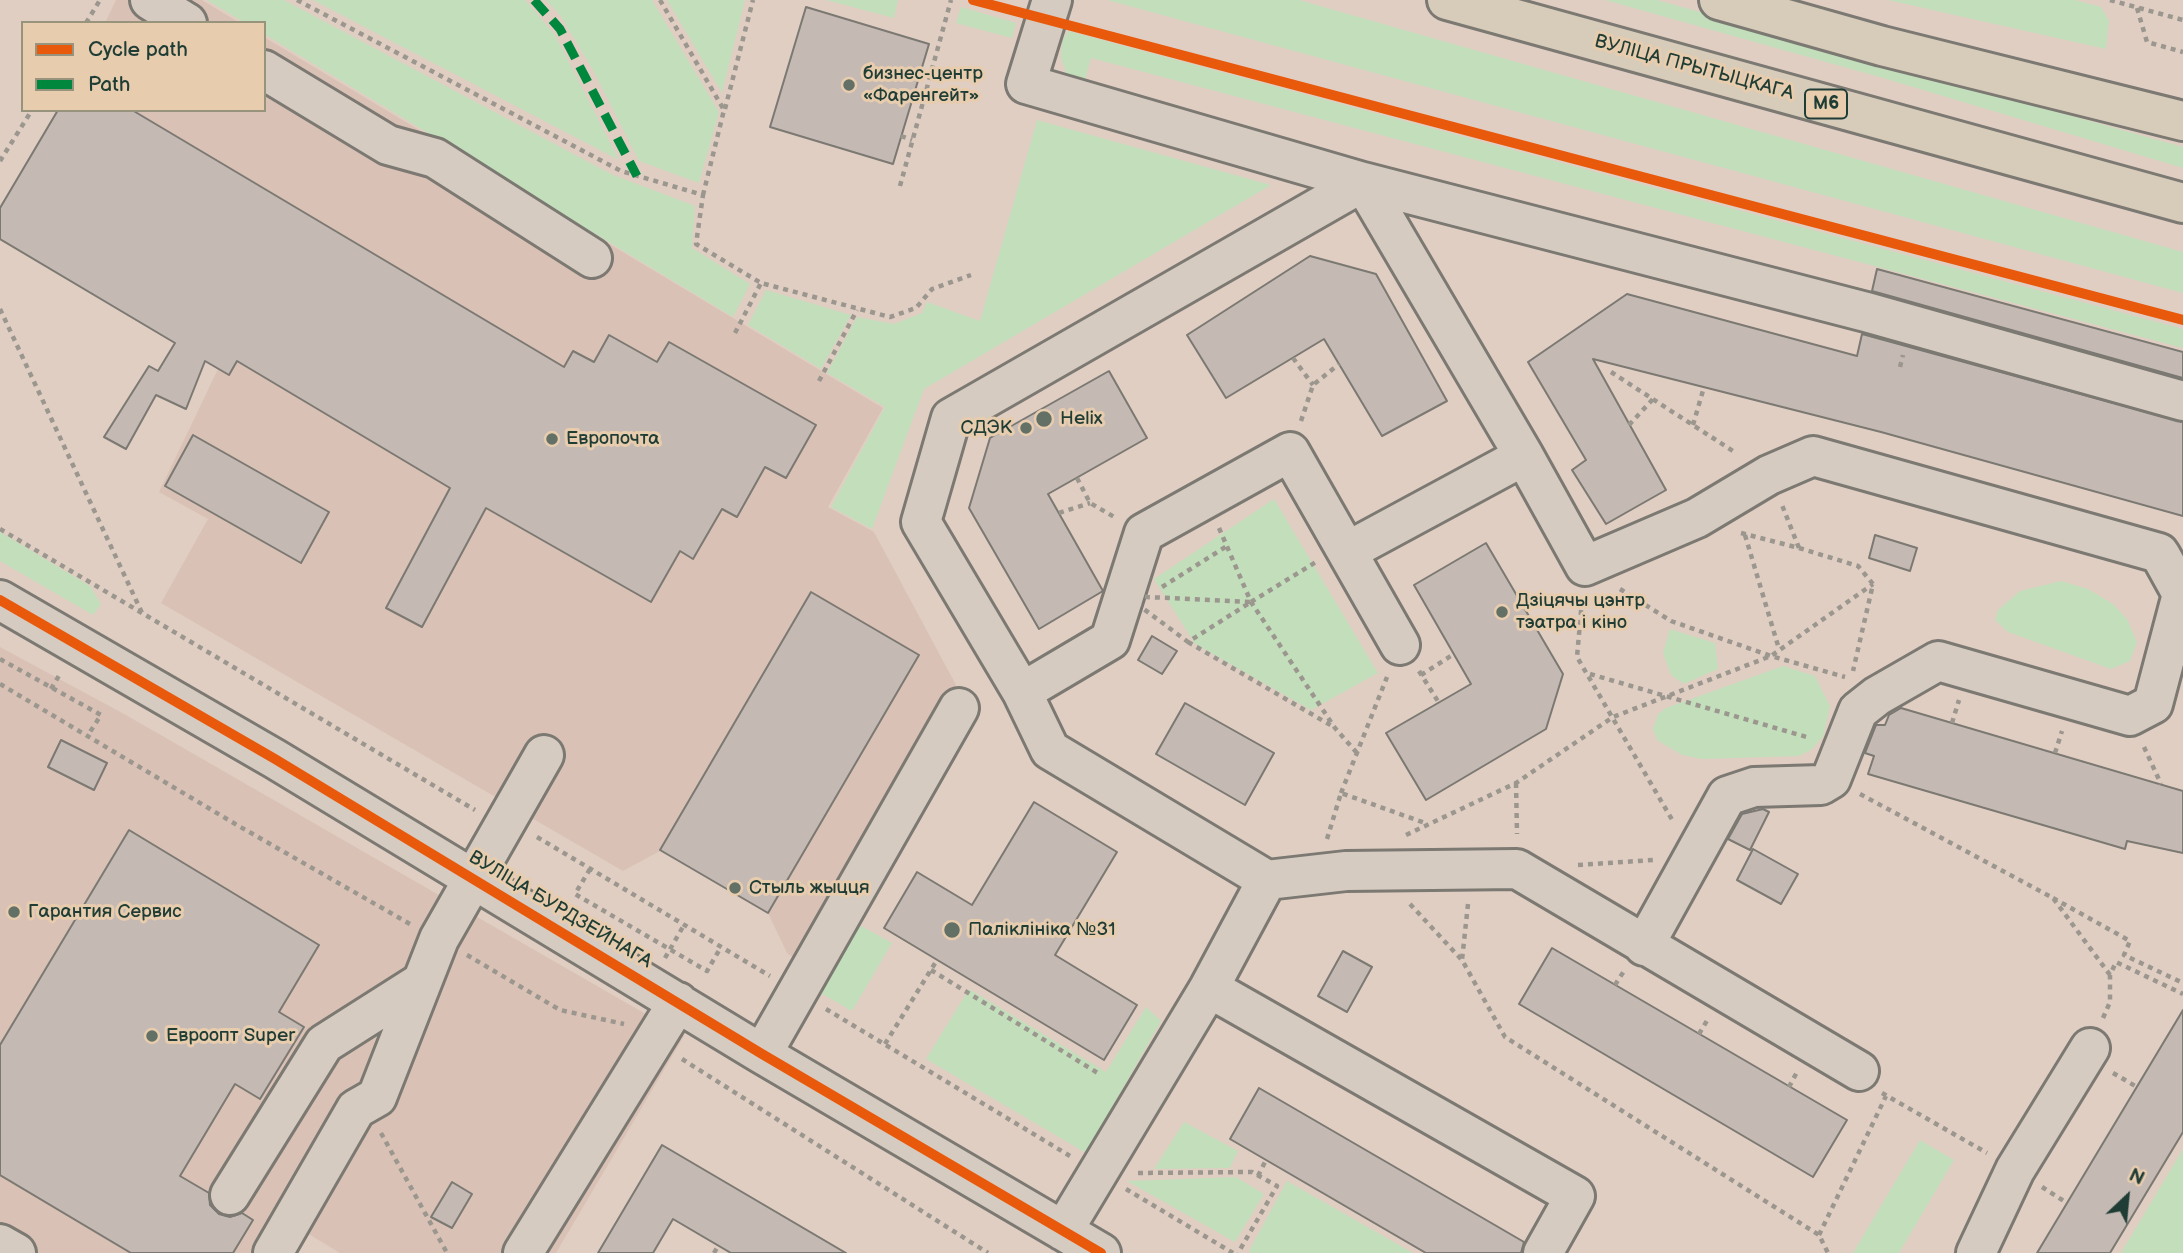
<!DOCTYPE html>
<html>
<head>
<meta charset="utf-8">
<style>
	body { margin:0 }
	#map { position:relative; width:2183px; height:1253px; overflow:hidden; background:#e0cec3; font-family:"Balsamiq Sans",sans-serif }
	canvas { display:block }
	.legend { position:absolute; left:21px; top:21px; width:245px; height:91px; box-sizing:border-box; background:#e7ccae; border:2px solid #97937d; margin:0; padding:9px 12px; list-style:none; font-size:21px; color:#1f3d34 }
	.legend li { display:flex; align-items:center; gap:14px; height:35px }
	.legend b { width:35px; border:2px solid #97937d }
	.north { position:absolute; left:2092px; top:1162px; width:70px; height:70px; -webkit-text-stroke:5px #e7ccae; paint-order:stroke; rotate:26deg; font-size:19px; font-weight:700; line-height:28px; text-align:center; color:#1f3d34 }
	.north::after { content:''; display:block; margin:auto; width:24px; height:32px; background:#1f3d34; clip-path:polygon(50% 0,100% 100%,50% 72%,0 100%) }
</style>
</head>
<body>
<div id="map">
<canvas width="2183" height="1253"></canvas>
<ul class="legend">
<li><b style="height:9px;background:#e8590c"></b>Cycle path</li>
<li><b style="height:9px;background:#00873e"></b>Path</li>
</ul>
<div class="north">N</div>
</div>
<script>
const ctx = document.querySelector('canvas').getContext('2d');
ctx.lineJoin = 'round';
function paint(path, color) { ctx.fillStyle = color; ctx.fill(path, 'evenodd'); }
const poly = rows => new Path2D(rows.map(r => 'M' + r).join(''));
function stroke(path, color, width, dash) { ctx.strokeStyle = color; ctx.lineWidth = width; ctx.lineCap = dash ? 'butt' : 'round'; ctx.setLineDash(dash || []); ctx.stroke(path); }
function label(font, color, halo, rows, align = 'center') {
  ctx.font = font + ' "Balsamiq Sans",sans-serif'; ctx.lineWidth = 6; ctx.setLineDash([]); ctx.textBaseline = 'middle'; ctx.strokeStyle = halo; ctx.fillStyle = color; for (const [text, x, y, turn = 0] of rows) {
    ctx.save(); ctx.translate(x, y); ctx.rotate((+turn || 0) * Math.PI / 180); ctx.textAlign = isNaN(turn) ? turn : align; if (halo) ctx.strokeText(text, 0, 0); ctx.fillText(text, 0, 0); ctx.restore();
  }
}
const built = poly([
	[116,0,202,0,240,23,105,23],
	[264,37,883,408,828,507,874,532,956,685,796,960,787,953,768,913,660,851,623,871,161,603,208,519,159,492,218,369,0,239,0,208,58,110,264,110],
	[0,647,126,715,684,1036,556,1253,340,1253,292,1224,275,1253,9,1253,0,1247]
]);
const green = poly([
	[207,0,284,0,611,174,695,206,692,248,750,284,733,317,264,34,264,23,245,23],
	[313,0,525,0,555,35,619,160],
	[546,0,652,0,719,112,699,183,639,161,593,70,560,15],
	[667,0,745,0,722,93],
	[826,0,898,0,894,18],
	[1107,0,1299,0,2183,252,2183,293],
	[1605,0,1657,0,2183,147,2183,168,1883,78],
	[1888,0,2075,0,2101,7,2109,21,2106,49],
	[961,7,1016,23,1012,38,956,23],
	[1068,31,2183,329,2183,348,1091,58,1083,87,1069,80,1061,58,1062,42],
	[1037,120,1271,185,924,389,872,529,831,507,885,407,827,373,857,317,894,324,922,313,927,302,980,321],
	[766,290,851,315,821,369,748,325],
	[1274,499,1378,673,1311,710,1195,644,1154,579],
	[0,532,90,586,101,604,93,615,0,561],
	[2061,581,2088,589,2113,604,2127,619,2137,642,2130,661,2111,669,2008,632,1995,620,1998,610,2020,591],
	[1670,629,1715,643,1718,669,1684,684,1671,675,1663,653],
	[1783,666,1815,676,1830,706,1823,737,1811,750,1799,756,1702,759,1682,755,1657,740,1653,729,1658,714,1666,708],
	[854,922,892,943,852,1011,815,990],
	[969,989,1106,1072,1146,1007,1161,1021,1086,1153,926,1059],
	[1184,1122,1238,1151,1230,1168,1154,1169],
	[1920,1140,1954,1160,1899,1253,1853,1253],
	[2183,1149,2183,1253,2121,1253],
	[1236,1177,1264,1194,1235,1242,1127,1181],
	[1287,1181,1413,1253,1252,1253,1249,1251]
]);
const building = poly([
	[806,7,929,44,893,164,770,127,806,7],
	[58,110,132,110,564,367,573,351,594,362,609,335,657,362,669,342,816,425,786,478,765,467,737,517,722,509,693,559,680,551,651,602,486,508,422,627,386,608,450,488,237,361,229,375,205,361,186,409,156,395,126,449,104,437,149,366,158,371,175,343,0,239,0,208,58,110],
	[1310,256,1376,274,1447,401,1382,436,1324,339,1226,398,1187,335,1310,256],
	[1877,269,2183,352,2183,378,1872,291,1877,269],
	[1627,294,1857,356,1862,334,2183,422,2183,516,1881,432,1593,359,1666,490,1606,524,1572,470,1586,460,1528,362,1627,294],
	[1109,371,1147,438,1048,494,1103,591,1039,629,969,508,990,438,1109,371],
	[193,435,329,512,301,563,165,486,193,435],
	[1875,535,1917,548,1910,571,1869,558,1875,535],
	[1486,543,1563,674,1546,729,1426,800,1386,733,1471,684,1414,585,1486,543],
	[811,592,919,655,768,913,660,850,811,592],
	[1152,636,1177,651,1162,674,1138,660,1152,636],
	[1185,703,1274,753,1245,805,1156,754,1185,703],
	[1901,708,2183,791,2183,853,2127,841,2125,849,1868,774,1874,756,1865,753,1876,725,1885,725,1889,715,1901,708],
	[61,740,107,763,94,790,48,767,61,740],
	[1034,802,1117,852,1055,955,1137,1005,1104,1060,884,928,917,872,972,905,1034,802],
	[1763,809,1769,812,1750,850,1728,839,1742,814,1763,809],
	[129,830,319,945,279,1012,304,1027,260,1099,235,1084,180,1176,209,1193,210,1205,219,1214,230,1217,242,1213,253,1220,233,1253,131,1253,0,1175,0,1045,129,830],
	[1753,849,1798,874,1781,904,1737,880,1753,849],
	[1552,948,1847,1120,1813,1177,1519,1004,1552,948],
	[1343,951,1372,967,1347,1012,1318,996,1343,951],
	[2183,1010,2183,1132,2110,1253,2037,1253,2183,1010],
	[1259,1088,1524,1242,1521,1253,1426,1253,1230,1139,1259,1088],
	[662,1145,846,1253,731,1253,673,1219,653,1253,598,1253,662,1145],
	[452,1182,472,1194,452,1228,431,1217,452,1182]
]);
const path = poly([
	[297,0,621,171,703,195,696,244,761,283,890,317,916,308,932,289,971,275],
	[660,0,724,110,703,195],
	[973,0,1013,10],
	[2110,0,2183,20],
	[2137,8,2147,42,2183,52],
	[86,23,100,0],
	[1079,28,2183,320],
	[725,109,753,0],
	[901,136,912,140],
	[0,161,32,110],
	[900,186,951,0],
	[0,309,143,615],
	[735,333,761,283],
	[1293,358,1313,385],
	[1900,367,1903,355],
	[1611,372,1736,453],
	[819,381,857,310],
	[1301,421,1313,385,1339,364],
	[1629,425,1653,399],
	[1693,425,1704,387],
	[1077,478,1090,503,1116,518],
	[1059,513,1090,503],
	[1219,528,1251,602,1335,728,1357,753],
	[0,529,475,810],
	[1741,533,1799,548,1782,505],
	[1745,535,1779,649],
	[1799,548,1858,566,1873,584,1853,671],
	[1162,587,1227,546],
	[1620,589,1671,621,1771,656,1845,677],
	[1125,595,1147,597,1251,602,1188,642,1125,595],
	[1582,600,1577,657,1674,823],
	[1251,602,1316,562],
	[1188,642,1332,726],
	[0,659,101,715,88,735],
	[1419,671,1439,703],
	[1590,674,1810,738],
	[1421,675,1454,654],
	[0,684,237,825,410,924],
	[51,689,60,674],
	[1952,723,1959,700],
	[2144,747,2161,784],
	[2055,753,2062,731],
	[1516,783,1517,834],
	[1341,793,1387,677],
	[1860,794,2053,898,2110,975],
	[1406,835,1516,783,1613,717,1771,656,1873,584],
	[537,837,770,976],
	[1327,839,1341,793,1425,823],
	[1578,865,1653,860],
	[590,869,575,894,707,971,721,947],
	[2053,898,2130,941,2124,955,2183,983],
	[1410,904,1461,959],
	[1468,904,1462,960,1505,1037,1819,1235,1828,1253],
	[467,955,560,1010,624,1024],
	[665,958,684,925],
	[931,970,1101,1075],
	[1615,985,1624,971],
	[826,1009,1070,1156],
	[2103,1018,2110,1002,2110,975,2116,962,2183,994],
	[1699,1034,1708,1019],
	[885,1044,937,960],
	[682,1059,988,1253],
	[2113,1073,2137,1087],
	[1789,1087,1797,1072],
	[1882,1093,1987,1153],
	[381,1133,447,1253],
	[1138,1173,1252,1172,1277,1186,1238,1253],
	[1258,1176,1266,1160],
	[2042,1187,2067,1203],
	[1126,1189,1233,1253],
	[1819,1235,1886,1096],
	[714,1253,718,1246]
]);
const minor = poly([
	[150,0,187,23],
	[1052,0,1026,84,1363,182,1524,456,1585,566,1697,518,1769,475,1813,456,2159,553,2161,556,2182,594,2153,704,2130,716,1938,661,1877,696,1858,711,1831,779,1821,785,1754,787,1727,796,1644,946],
	[264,70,388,145,435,158,592,258],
	[1348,551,1524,456],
	[0,600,275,759,762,1054,1101,1253],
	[1022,692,1110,640,1144,533,1290,452,1400,645],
	[1209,988,1575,1196,1543,1253],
	[762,1054,959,708],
	[1859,1071,1517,869,1346,871,1267,880,1050,750,1022,692,921,522,951,418,1363,182,1866,312,2183,401],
	[230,1195,324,1044,420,983],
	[1063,1231,1209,988,1267,880],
	[0,1244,16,1253],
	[273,1253,356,1109,377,1097,439,939,544,755],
	[523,1253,678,1002],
	[1976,1253,2015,1170,2090,1048]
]);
const major = poly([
	[1447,0,2183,203],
	[1719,0,1882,46,2183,121]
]);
const quiet = poly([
	[534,0,560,29,637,176]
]);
const cycleway = poly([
	[973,0,2183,320],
	[0,600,275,759,762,1054,1101,1253]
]);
const markers = [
	[849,85,7,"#637066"],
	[1044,419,9,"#637066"],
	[1026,428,7,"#637066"],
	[552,439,7,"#637066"],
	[1502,612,7,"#637066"],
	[735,888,7,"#637066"],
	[14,912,7,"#637066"],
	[952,930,9,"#637066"],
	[152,1036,7,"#637066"]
];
const shields = [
	[1826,104,42]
];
const shieldNames = [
	["М6",1826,104]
];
const streetNames = [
	["ВУЛІЦА ПРЫТЫЦКАГА",1694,68,15],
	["ВУЛІЦА БУРДЗЕЙНАГА",560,910,31]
];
const poiNames = [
	["бизнес-центр",863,74],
	["«Фаренгейт»",863,96],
	["Helix",1060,419],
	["СДЭК",1012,428,"right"],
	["Европочта",566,439],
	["Дзіцячы цэнтр",1516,601],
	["тэатра і кіно",1516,623],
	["Стыль жыцця",749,888],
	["Гарантия Сервис",28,912],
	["Паліклініка №31",968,930],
	["Евроопт Super",166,1036]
];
paint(built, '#dac1b5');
paint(green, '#c3debb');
paint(building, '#c5b9b4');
stroke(building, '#7b7972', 2);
stroke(minor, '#7b7972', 44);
stroke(major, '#7b7972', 44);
stroke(path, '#9b978e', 4.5, [5, 5]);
stroke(minor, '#d6cbc1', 38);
stroke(major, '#d7cbba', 38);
stroke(quiet, '#00873e', 9, [18, 9]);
stroke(cycleway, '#e8590c', 10);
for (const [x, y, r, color] of markers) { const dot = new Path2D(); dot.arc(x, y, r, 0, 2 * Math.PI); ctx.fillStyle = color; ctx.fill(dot); stroke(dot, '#e7ccae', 2.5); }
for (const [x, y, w] of shields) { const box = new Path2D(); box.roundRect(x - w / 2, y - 14.5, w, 29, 5); ctx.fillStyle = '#e7ccae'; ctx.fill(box); stroke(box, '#1f3d34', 2); }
label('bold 18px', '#1f3d34', null, shieldNames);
label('19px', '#1f3d34', '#e7ccae', streetNames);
label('19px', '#1f3d34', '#e7ccae', poiNames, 'left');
</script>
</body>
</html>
